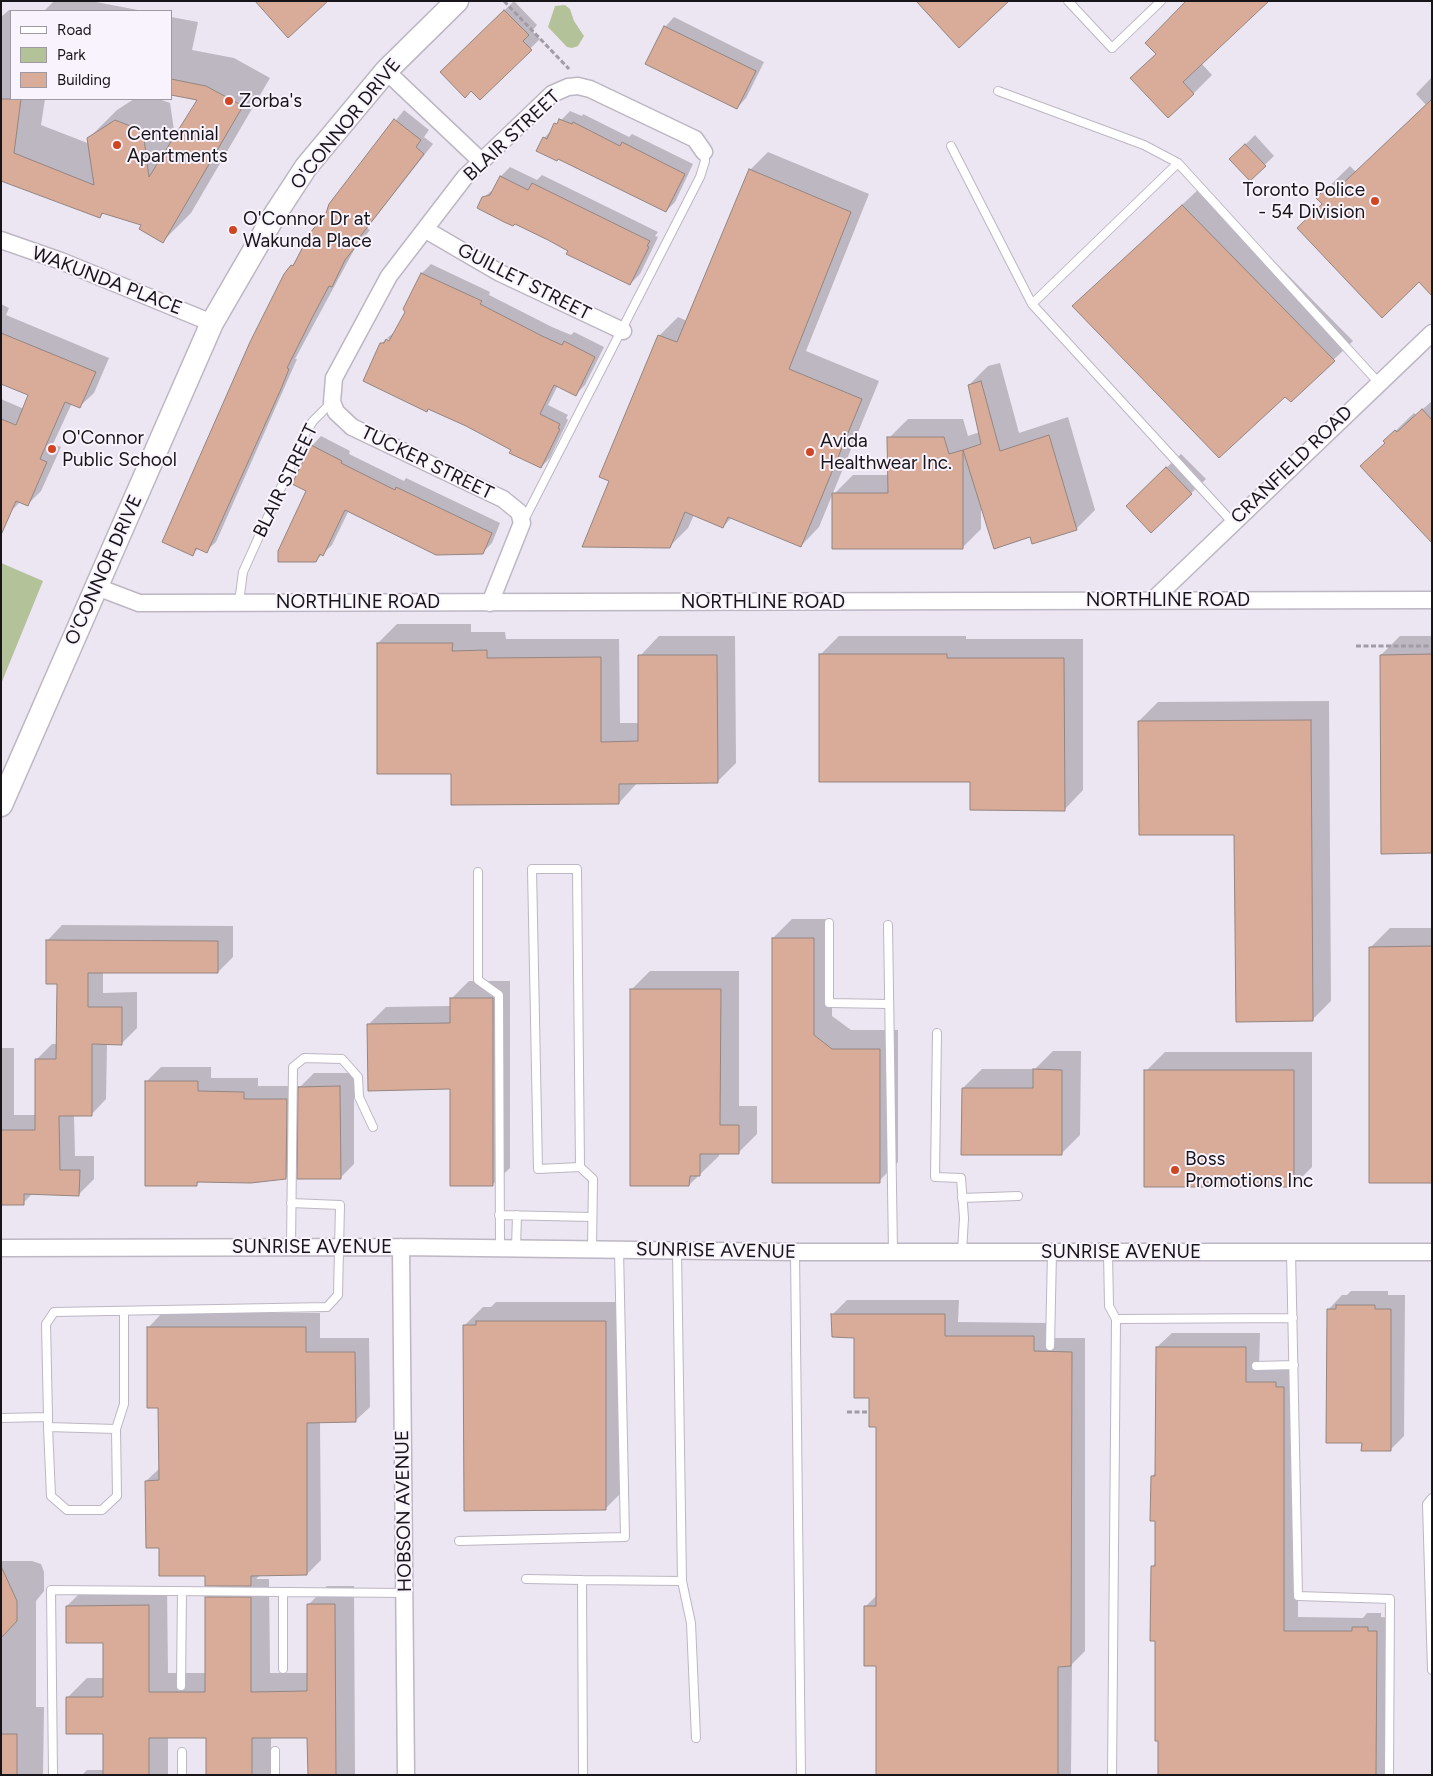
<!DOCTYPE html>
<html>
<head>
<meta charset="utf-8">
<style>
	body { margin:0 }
	#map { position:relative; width:1433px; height:1776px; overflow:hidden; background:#ece5f2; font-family:Figtree,sans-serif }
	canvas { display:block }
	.frame { position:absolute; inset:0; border:2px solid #171519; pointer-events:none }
	.legend { position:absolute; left:10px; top:10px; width:162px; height:90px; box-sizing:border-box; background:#f9f3fd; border:1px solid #9f9aa2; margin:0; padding:6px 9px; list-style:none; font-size:15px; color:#171519 }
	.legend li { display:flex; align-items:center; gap:10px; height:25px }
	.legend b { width:25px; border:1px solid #9f9aa2 }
</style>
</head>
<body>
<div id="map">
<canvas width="1433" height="1776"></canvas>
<div class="frame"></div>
<ul class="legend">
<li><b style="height:6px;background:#fff"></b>Road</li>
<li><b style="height:14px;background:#b4c29a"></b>Park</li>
<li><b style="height:14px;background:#d9ab99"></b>Building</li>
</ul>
</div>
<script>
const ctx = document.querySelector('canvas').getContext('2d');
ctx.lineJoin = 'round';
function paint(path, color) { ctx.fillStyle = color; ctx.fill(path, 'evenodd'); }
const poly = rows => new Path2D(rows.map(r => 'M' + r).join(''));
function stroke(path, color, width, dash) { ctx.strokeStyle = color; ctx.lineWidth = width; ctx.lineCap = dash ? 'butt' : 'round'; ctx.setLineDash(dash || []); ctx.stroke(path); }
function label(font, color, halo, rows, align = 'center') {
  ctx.font = font + ' Figtree,sans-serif'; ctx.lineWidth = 4; ctx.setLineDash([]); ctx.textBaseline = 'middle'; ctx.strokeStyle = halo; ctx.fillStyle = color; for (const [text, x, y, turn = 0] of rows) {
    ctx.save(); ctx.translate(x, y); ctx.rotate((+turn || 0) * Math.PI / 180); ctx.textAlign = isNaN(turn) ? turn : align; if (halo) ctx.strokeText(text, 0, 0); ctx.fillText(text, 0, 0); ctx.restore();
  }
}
const green = poly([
	[565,5,570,9,574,21,584,36,578,46,572,48,567,47,548,27,555,6],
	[1,563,43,581,1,684]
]);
const shadow = poly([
	[54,1,91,1,143,11,44,11],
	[514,1,537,25,532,31,540,39,480,98,471,89,442,72],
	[9,10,33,11,11,11,11,99,45,99,41,125,90,144,89,138,117,110,134,99,159,99,170,103,175,137,199,99,171,94,171,17,198,22,192,50,234,58,270,78,191,213,163,241,143,224,104,213,100,217,1,180,1,17],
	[674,17,764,62,746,98,737,108,665,27],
	[1157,53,1201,63,1212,75,1193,94],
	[1432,77,1432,267,1323,204,1317,198,1350,166,1356,172,1426,105,1416,94],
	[404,110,429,130,424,137,433,144,367,228,370,230,354,250,295,359,297,359,216,542,206,551,199,548,192,554,292,266,327,213,330,205],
	[570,111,582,116,583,114,629,137,632,134,693,164,675,202,666,211,544,138],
	[1255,135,1274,156,1250,179,1231,159],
	[768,152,869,194,806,351,879,381,819,527,801,546,732,517,723,527,694,515,688,528,670,546,611,480,659,336,678,317,687,321,750,170],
	[510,167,537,180,542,175,658,232,655,236,658,237,640,274,630,284,483,198,495,188,501,176],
	[1201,187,1353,341,1291,401,1286,395,1074,306],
	[431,264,490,292,489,295,552,327,571,335,574,332,604,347,585,385,576,394,558,385,548,405,568,415,566,418,568,420,550,458,541,467,492,438,429,408,426,411,381,344,386,339,396,342,387,338,396,331,407,312,422,273],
	[1,304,9,308,6,315,109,358,94,393,79,407,72,403,53,444,61,447,41,491,27,505,20,502,10,512,1,508,1,399,24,409,30,395,1,383],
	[1000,363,1019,433,1068,417,1095,510,1076,529,1030,536,981,506,981,529,962,548,834,494,853,475,889,475,889,438,908,419,963,419,968,436,980,432,969,385,988,366],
	[1432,401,1432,541,1385,441,1414,413,1416,415],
	[321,436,350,451,349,454,404,481,406,478,500,523,492,543,483,552,349,510,332,545,315,561,308,490,312,446],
	[1181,454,1206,479,1151,531,1142,491],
	[397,624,471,624,471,632,505,632,506,639,619,639,620,723,640,723,640,656,659,636,735,636,736,763,717,782,638,782,619,803,453,773,378,643],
	[839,636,966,636,966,639,1083,639,1083,790,1064,810,972,781,820,655],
	[1400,636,1432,636,1432,852,1381,655],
	[1329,701,1331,1001,1312,1020,1236,833,1139,721,1158,702],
	[792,919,832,919,832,1016,851,1030,898,1030,898,1162,879,1181,773,1182,773,938],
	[62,925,233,926,233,957,218,972,103,972,103,993,137,992,137,1028,122,1043,107,1043,106,1099,91,1115,74,1114,75,1156,94,1156,94,1179,79,1194,33,1193,23,1203,1,1203,1,1048,14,1048,14,1115,36,1115,37,1059,52,1044,58,1044,58,983,47,941],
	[1390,928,1432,928,1432,1182,1371,947],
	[650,971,739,971,739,1106,757,1106,757,1134,738,1153,719,1153,719,1156,689,1185,631,990],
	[469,981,510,981,510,1168,492,1185,452,1088,368,1025,386,1007,451,1006,451,999],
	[1053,1051,1081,1051,1080,1135,1061,1154,963,1088,982,1069,1035,1069],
	[1165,1052,1312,1052,1312,1167,1293,1186,1146,1071],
	[161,1067,211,1067,211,1078,258,1078,258,1086,301,1086,314,1073,354,1073,354,1164,340,1178,299,1165,286,1178,201,1180,197,1184,147,1081],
	[1351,1291,1388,1291,1388,1295,1405,1295,1404,1436,1390,1450,1363,1442,1328,1310,1342,1295,1347,1295],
	[847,1300,959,1300,958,1322,1048,1323,1048,1338,1085,1338,1085,1651,1072,1664,1071,1775,877,1775,877,1665,866,1606,877,1595,878,1425,855,1336,833,1314],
	[496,1302,624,1302,625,1489,606,1508,464,1326,483,1307,491,1307],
	[162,1313,320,1313,320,1338,369,1338,370,1407,355,1421,320,1421,321,1560,307,1574,261,1574,256,1579,269,1579,270,1673,309,1673,308,1605,327,1586,354,1586,355,1775,309,1775,309,1736,271,1737,271,1775,207,1775,207,1736,168,1737,168,1775,82,1775,87,1770,104,1770,104,1733,68,1697,87,1678,104,1678,104,1641,67,1606,86,1587,167,1587,168,1673,206,1673,206,1597,219,1585,160,1547,146,1481,160,1468,159,1407,148,1328],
	[1172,1333,1260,1333,1259,1368,1290,1369,1290,1373,1298,1373,1298,1617,1363,1618,1367,1613,1381,1613,1381,1617,1391,1618,1390,1775,1160,1775,1152,1567,1156,1562,1156,1520,1152,1476,1157,1472,1157,1347],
	[1,1561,32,1561,41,1564,44,1572,44,1591,36,1601,36,1707,44,1707,43,1775,1,1775]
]);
const building = poly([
	[255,1,328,1,288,38,255,1],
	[916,1,1009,1,959,48,916,1],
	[1186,1,1269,1,1183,82,1194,94,1168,118,1130,78,1156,54,1145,43,1186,1],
	[504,10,529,35,523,41,532,50,480,100,471,91,465,98,440,72,504,10],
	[664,26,756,71,737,109,645,64,664,26],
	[171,79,206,86,243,106,163,243,139,229,141,225,102,213,100,218,1,181,1,99,21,99,14,153,94,185,87,138,115,120,143,131,149,177,197,100,171,95,171,79],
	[1432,99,1432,296,1419,282,1382,318,1297,228,1322,204,1316,198,1330,184,1336,190,1432,99],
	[394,119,421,140,416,147,424,154,359,238,361,240,345,260,332,287,329,286,312,318,287,368,289,369,281,389,207,553,196,548,193,556,162,542,250,342,284,274,291,265,293,266,310,233,326,213,329,204,394,119],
	[559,119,572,124,573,122,620,146,622,142,685,174,666,212,558,159,557,161,536,151,543,137,547,139,554,123,557,124,559,119],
	[1245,144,1266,166,1250,181,1229,159,1245,144],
	[749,169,851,212,789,369,862,399,801,547,728,517,723,528,685,512,670,548,582,547,609,481,599,477,658,335,677,342,749,169],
	[500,176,528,190,532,183,650,241,647,246,649,247,630,285,566,254,568,251,548,240,515,224,513,226,504,222,477,208,482,197,490,195,500,176],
	[1182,205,1335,361,1291,402,1285,397,1219,458,1072,306,1182,205],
	[421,273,482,301,480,304,542,336,562,345,564,341,595,357,576,396,554,385,540,414,560,424,558,428,560,429,541,468,509,453,511,450,466,426,428,409,427,412,363,381,380,343,384,343,386,339,389,341,405,312,403,309,421,273],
	[1,333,96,372,80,408,65,402,40,459,47,462,28,506,16,501,1,535,1,419,16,425,28,395,1,384,1,333],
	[981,381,1000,451,1049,435,1077,530,1032,544,1030,537,994,549,963,450,981,444,968,385,981,381],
	[1422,409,1432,420,1432,543,1360,466,1385,443,1383,441,1395,430,1397,432,1422,409],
	[887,437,944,437,949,454,963,450,963,549,832,549,832,493,888,493,887,437],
	[311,445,342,461,341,463,395,490,396,487,492,533,483,554,436,555,345,510,323,556,320,554,316,562,278,562,278,551,306,491,292,484,311,445],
	[1166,467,1192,494,1151,533,1126,506,1166,467],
	[377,643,453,643,452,651,487,650,487,658,601,657,601,742,638,741,638,655,717,655,718,783,619,784,619,804,451,805,451,774,377,774,377,643],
	[819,654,947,654,947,658,1064,658,1065,811,970,810,970,782,819,782,819,654],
	[1432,654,1432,853,1381,854,1380,655,1432,654],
	[1311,720,1313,1021,1236,1022,1234,835,1139,835,1138,721,1311,720],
	[772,938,814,938,814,1035,832,1049,880,1049,880,1183,772,1183,772,938],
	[46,940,218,941,218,973,88,973,88,1007,122,1007,122,1045,92,1044,92,1116,59,1116,60,1170,80,1170,79,1196,24,1194,24,1205,1,1205,1,1130,35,1130,35,1059,56,1059,57,984,46,984,46,940],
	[1432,946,1432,1183,1369,1183,1369,947,1432,946],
	[630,989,721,989,720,1125,739,1125,739,1154,700,1154,700,1176,690,1176,689,1186,630,1186,630,989],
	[450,998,493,998,493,1186,450,1186,450,1089,368,1091,367,1024,450,1023,450,998],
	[1033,1069,1062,1070,1062,1155,961,1155,962,1088,1033,1088,1033,1069],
	[1144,1070,1294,1070,1294,1187,1144,1187,1144,1070],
	[145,1081,198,1081,198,1091,244,1092,244,1099,287,1099,286,1179,251,1183,197,1182,197,1186,145,1186,145,1081],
	[340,1086,341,1179,297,1179,298,1087,340,1086],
	[1336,1305,1375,1305,1375,1309,1391,1309,1391,1451,1361,1451,1362,1443,1326,1443,1327,1309,1336,1309,1336,1305],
	[831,1314,945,1314,945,1336,1034,1336,1034,1351,1072,1352,1071,1666,1058,1667,1058,1775,876,1775,876,1666,864,1666,864,1606,876,1606,876,1427,869,1427,869,1398,854,1398,854,1338,832,1337,831,1314],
	[476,1321,606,1321,606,1510,464,1511,463,1325,476,1325,476,1321],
	[147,1327,306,1327,306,1352,355,1352,356,1422,307,1423,307,1575,251,1576,251,1586,205,1586,205,1576,159,1576,159,1548,146,1548,145,1481,159,1480,158,1408,147,1408,147,1327],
	[1156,1347,1246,1347,1246,1382,1276,1382,1276,1387,1284,1387,1284,1631,1352,1631,1352,1627,1368,1627,1368,1631,1377,1631,1376,1775,1158,1775,1158,1741,1155,1741,1155,1641,1150,1641,1151,1566,1155,1566,1155,1521,1150,1521,1151,1476,1155,1476,1156,1347],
	[1,1566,17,1601,17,1621,1,1638,1,1566],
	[205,1597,251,1597,251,1692,307,1691,307,1604,335,1604,336,1775,308,1775,307,1738,252,1738,252,1775,206,1775,206,1738,149,1738,149,1775,103,1775,103,1734,66,1734,66,1697,103,1697,103,1643,66,1643,66,1606,149,1605,149,1692,205,1692,205,1597],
	[1,1734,17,1734,17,1775,1,1775,1,1734]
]);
const path = poly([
	[504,1,569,69],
	[1356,646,1432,646],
	[847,1412,869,1412]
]);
const service = poly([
	[1068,1,1112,48,1161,1],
	[998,91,1144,145,1178,163],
	[951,146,1032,304],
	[523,522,700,177,705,161,704,152],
	[1233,523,1032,304,1178,163,1378,382],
	[239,602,243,572,306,432,313,421,332,402],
	[532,869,577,869,580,1167,538,1169,532,869],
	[478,872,478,980,499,995,500,1248],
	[829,923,829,1003,889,1004],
	[888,925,893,1252],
	[937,1033,935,1177,961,1178,964,1218,962,1252],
	[580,1167,593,1179,592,1249],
	[962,1198,1018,1196],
	[499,1215,591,1217],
	[291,1247,293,1067,304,1058,342,1059,358,1077,359,1097,373,1127],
	[516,1248,517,1215],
	[795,1252,801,1775],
	[1108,1252,1109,1306,1116,1319,1112,1775],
	[1291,1252,1298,1596,1390,1599,1389,1775],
	[1116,1319,1293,1318],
	[1050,1346,1052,1252],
	[1256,1366,1294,1365],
	[48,1417,46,1324,54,1312,327,1307,338,1295,340,1205,291,1203],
	[1,1418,48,1417,48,1427,51,1496,67,1510,102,1510,117,1496,116,1429,48,1427],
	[116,1429,124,1404,124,1311],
	[1432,1498,1427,1504,1432,1670],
	[459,1541,625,1537,619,1249],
	[526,1579,582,1580],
	[682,1581,691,1623,696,1738],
	[283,1592,283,1669],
	[181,1686,182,1591],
	[275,1751,275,1775],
	[53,1775,51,1590,405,1593],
	[182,1775,182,1752],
	[583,1775,582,1580,682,1581,677,1250]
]);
const minor = poly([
	[386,71,481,161],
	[426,230,500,273,623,331],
	[1,240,61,261,212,323],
	[97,587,139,603,1432,600],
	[1154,599,1432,333],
	[490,603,522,523,519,512,503,499,352,427,336,412,332,402,334,378,389,276,465,177,552,94,568,87,578,86,590,89,695,139,704,152],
	[401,1247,406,1775],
	[1,1248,401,1247,795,1252,1432,1252]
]);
const secondary = poly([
	[1,805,212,323,274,216,306,167,386,71,457,1]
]);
const markers = [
	[229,101,5,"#cf4622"],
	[117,145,5,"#cf4622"],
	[1375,201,5,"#cf4622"],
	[233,230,5,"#cf4622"],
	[52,449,5,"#cf4622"],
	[810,452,5,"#cf4622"],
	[1175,1170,5,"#cf4622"]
];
const poiNames = [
	["Zorba's",239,101],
	["Centennial",127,134],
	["Apartments",127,156],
	["Toronto Police",1365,190,"right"],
	["- 54 Division",1365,212,"right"],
	["O'Connor Dr at",243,219],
	["Wakunda Place",243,241],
	["O'Connor",62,438],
	["Public School",62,460],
	["Avida",820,441],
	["Healthwear Inc.",820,463],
	["Boss",1185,1159],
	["Promotions Inc",1185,1181]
];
const streetNames = [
	["O'CONNOR DRIVE",346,124,-51],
	["BLAIR STREET",512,136,-43],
	["WAKUNDA PLACE",107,281,21],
	["GUILLET STREET",524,282,27],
	["TUCKER STREET",427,463,26],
	["CRANFIELD ROAD",1292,465,-44],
	["BLAIR STREET",286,481,-64],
	["O'CONNOR DRIVE",104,570,-66],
	["NORTHLINE ROAD",1168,600],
	["NORTHLINE ROAD",358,602],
	["NORTHLINE ROAD",763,602],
	["SUNRISE AVENUE",312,1247],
	["SUNRISE AVENUE",716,1251,1],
	["SUNRISE AVENUE",1121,1252],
	["HOBSON AVENUE",404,1511,-91]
];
paint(green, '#b4c29a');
paint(shadow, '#0003');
paint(building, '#d9ab99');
stroke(building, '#938580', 1);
stroke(service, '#bdb6c3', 10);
stroke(minor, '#bdb6c3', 19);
stroke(secondary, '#bdb6c3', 25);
stroke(path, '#a09ba5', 3, [5, 2.5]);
stroke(service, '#fff', 8);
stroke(minor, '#fff', 16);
stroke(secondary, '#fff', 22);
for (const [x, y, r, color] of markers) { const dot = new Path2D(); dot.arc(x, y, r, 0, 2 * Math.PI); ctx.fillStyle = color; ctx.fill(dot); stroke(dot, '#f9f3fd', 2); }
label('19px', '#171519', '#f9f3fd', poiNames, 'left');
label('19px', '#171519', '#f9f3fd', streetNames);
</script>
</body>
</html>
